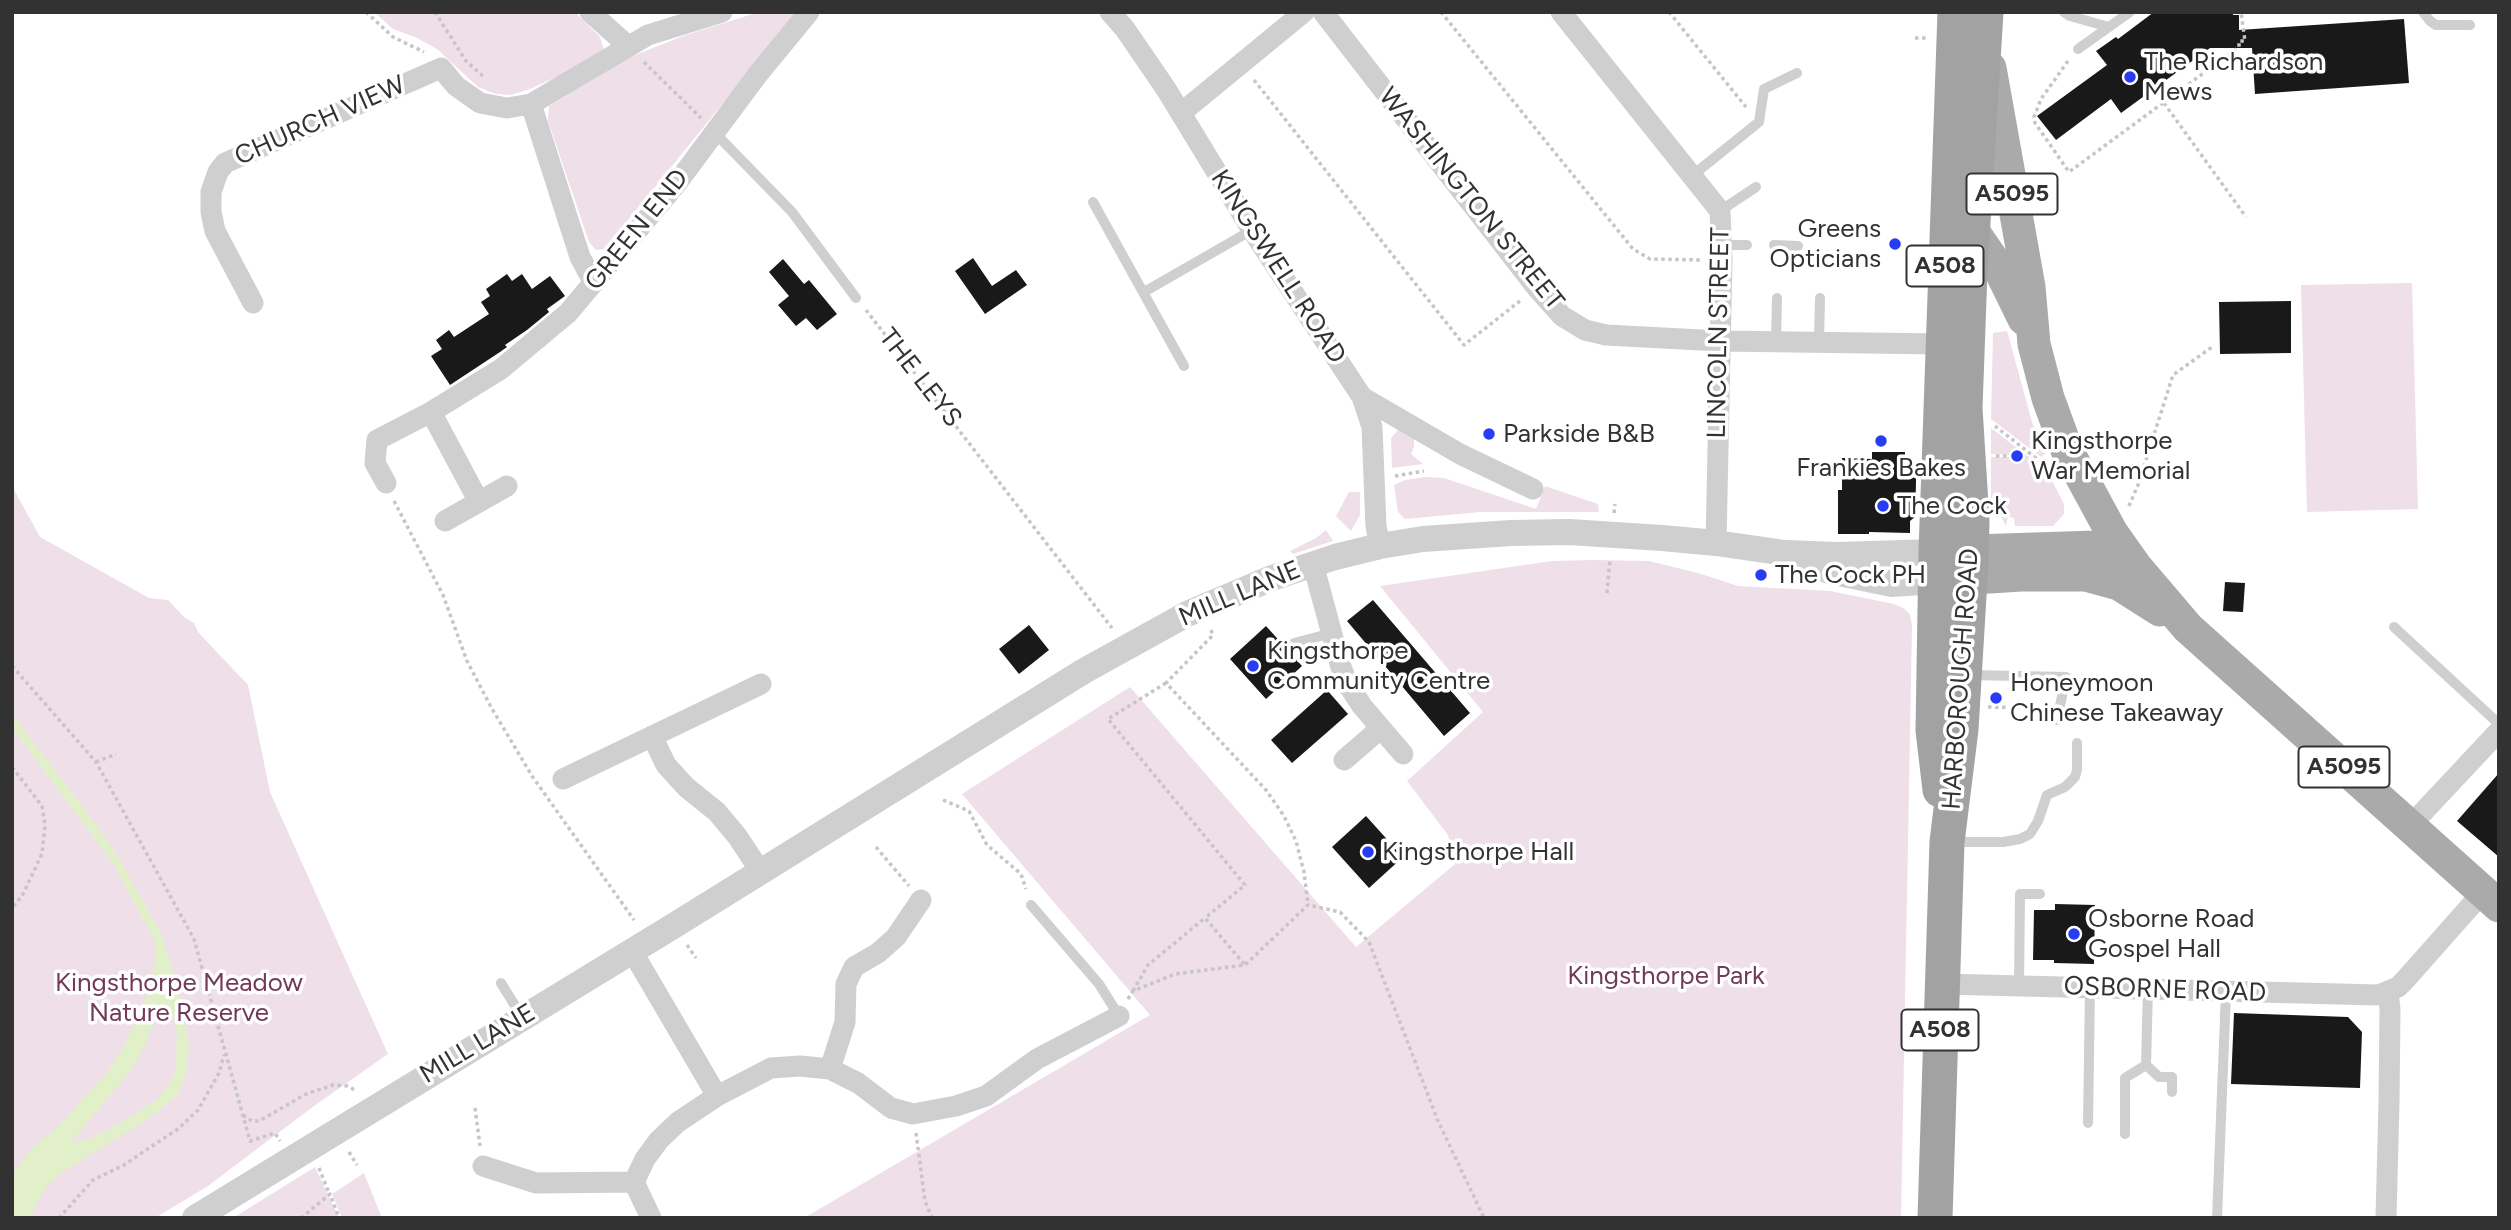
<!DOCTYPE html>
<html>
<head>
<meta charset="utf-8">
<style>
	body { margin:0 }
	#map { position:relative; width:2511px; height:1230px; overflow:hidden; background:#fff; font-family:Figtree,sans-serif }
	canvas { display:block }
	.frame { position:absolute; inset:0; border:14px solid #323232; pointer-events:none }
</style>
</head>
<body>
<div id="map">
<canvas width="2511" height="1230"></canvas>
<div class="frame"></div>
</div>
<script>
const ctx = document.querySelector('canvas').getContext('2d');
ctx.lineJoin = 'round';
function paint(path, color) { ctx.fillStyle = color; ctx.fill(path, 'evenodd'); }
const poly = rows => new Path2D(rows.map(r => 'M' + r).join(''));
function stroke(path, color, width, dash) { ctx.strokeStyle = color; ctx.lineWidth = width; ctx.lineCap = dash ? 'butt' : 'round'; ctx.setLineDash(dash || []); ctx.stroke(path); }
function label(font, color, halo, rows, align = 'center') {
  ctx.font = font + ' Figtree,sans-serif'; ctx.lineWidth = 7; ctx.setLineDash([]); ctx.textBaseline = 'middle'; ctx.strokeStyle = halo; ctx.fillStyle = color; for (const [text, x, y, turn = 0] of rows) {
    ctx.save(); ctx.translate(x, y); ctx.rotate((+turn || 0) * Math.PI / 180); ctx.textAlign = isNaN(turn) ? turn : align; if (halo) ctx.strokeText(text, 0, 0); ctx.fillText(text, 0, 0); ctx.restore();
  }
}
const green = poly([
	[374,12,575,12,600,37,604,50,576,68,530,89,511,95,496,94,478,87,437,49,415,37,393,29],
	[759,12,797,12,607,246,604,249,596,250,589,242,548,121,549,106,630,57,686,35],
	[2412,283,2418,509,2307,512,2301,285],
	[2007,331,2032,422,2045,454,2041,457,1991,419,1993,333],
	[1991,428,2047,471,2064,504,2064,514,2053,526,2015,526,2014,518,2008,517,2006,526,1991,498,1991,457,2011,457,2011,455,1991,454],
	[1398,430,1405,430,1414,435,1414,447,1411,454,1423,464,1392,468,1391,438],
	[1425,477,1444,478,1536,509,1545,486,1598,504,1599,512,1481,512,1405,519,1398,512,1394,485,1405,480],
	[12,486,40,537,149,598,168,600,184,617,194,623,198,632,248,685,270,792,388,1054,314,1106,208,1186,155,1218,12,1218],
	[1349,492,1360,492,1360,515,1351,531,1336,516],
	[1326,530,1333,541,1293,554,1290,551,1316,538],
	[1594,560,1649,561,1698,573,1738,586,1830,591,1894,604,1905,609,1910,615,1912,625,1901,1218,804,1218,1150,1015,962,794,1130,687,1356,947,1455,864,1448,835,1407,781,1483,712,1380,586,1552,561],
	[315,1167,339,1218,233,1218],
	[364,1173,382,1218,342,1218,332,1194]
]);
const water = poly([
	[12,714,92,819,120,860,161,933,184,1009,189,1048,185,1079,178,1094,157,1113,63,1172,47,1186,36,1204,32,1218,12,1218,12,1175,33,1147,58,1127,107,1072,124,1046,152,984,156,955,154,939,114,865,12,728],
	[164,1004,173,1015,177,1033,175,1072,168,1086,155,1101,110,1129,89,1139,71,1142,133,1068,145,1045,159,1010]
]);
const building = poly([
	[2154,12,2233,12,2233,15,2239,15,2239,30,2404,19,2409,83,2255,94,2252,48,2210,48,2121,113,2111,99,2056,140,2037,116,2107,65,2096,51,2116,37,2118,39],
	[973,258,992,286,1016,270,1027,285,985,314,955,271],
	[783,259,804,284,809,280,837,314,817,330,806,318,796,326,778,305,789,296,769,272],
	[507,274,512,281,522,274,532,289,550,276,565,296,547,309,549,312,527,330,505,345,507,347,500,352,450,385,431,356,442,349,436,340,449,330,454,337,489,314,481,302,490,296,486,289],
	[2291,301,2291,353,2220,354,2219,302],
	[1872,452,1905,452,1905,457,1909,457,1910,472,1916,477,1916,483,1915,517,1910,521,1910,533,1869,532,1869,534,1838,534,1838,490,1842,490,1842,458,1872,459],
	[2225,582,2245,583,2243,612,2223,611],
	[1373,600,1470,713,1444,736,1347,621],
	[1029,625,1049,650,1019,674,999,649],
	[1266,626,1302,666,1266,699,1230,659],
	[1327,690,1348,714,1292,763,1271,740],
	[2499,773,2499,857,2457,821],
	[1366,816,1403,857,1369,888,1332,847],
	[2055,904,2095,905,2094,964,2054,963,2054,960,2033,960,2034,910,2055,910],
	[2234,1013,2348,1017,2362,1032,2360,1088,2231,1084]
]);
const path = poly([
	[366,12,393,37,424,52],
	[435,12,466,61,484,77],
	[1441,12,1633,249,1650,259,1702,260],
	[1669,12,1746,107],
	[1915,38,1927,38],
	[2068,61,2041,99,2034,117,2035,123,2069,172,2239,47,2239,41,2245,41,2241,12],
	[644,62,701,118],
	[1254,80,1464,345,1520,301],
	[2164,103,2246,217],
	[866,310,1112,628],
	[1995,426,2041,462],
	[1996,456,2011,456],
	[1395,476,1424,471],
	[394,501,443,595,467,661,491,707,532,776,634,920],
	[2129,506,2138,485,2173,375,2212,347],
	[1614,513,1615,504],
	[1607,593,1610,559],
	[1211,630,1213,635,1166,683,1266,790,1284,816,1296,841,1304,872,1308,905],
	[12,666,96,762,194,939,250,1141,275,1133,280,1141],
	[1166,683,1108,719,1245,885,1205,918],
	[1988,707,2038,708],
	[96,762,116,754],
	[12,767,42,806,45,826,42,854,22,896,12,908],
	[943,800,969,811,987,845,1021,874,1026,889],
	[876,847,909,886],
	[687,945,696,958],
	[1133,991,1148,965,1205,918,1245,965],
	[1128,999,1133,991,1175,974,1245,965,1308,905,1340,912,1369,942,1438,1121,1484,1218],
	[475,1108,480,1146],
	[243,1115,252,1121,259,1121,306,1094,333,1085,347,1086,355,1090],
	[916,1133,925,1201,932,1218],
	[349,1152,357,1165],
	[319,1168,329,1193],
	[59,1218,93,1180,124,1165,149,1148,178,1129,198,1110,219,1073,224,1055],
	[301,1218,330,1194,339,1218]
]);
const service = poly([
	[2064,12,2070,16,2109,27],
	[2423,12,2430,21,2436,25,2470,25],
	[2078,49,2130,12],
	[715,133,792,212,856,298],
	[1693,175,1759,122,1764,89,1797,73],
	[1093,202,1184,366],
	[1720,211,1756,187],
	[1722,245,1747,245],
	[1774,245,1798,246],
	[1144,292,1252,230],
	[1776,341,1777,298],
	[1819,342,1820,298],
	[2394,627,2499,724],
	[1294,643,1332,633],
	[1970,675,2066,677,2057,720],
	[1953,842,2003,842,2020,839,2030,834,2038,821,2047,795,2065,787,2075,777,2077,770,2077,743],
	[1031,905,1099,984,1119,1016],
	[501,983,522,1017],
	[2019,986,2020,894,2040,894],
	[2146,1065,2159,1077,2172,1077,2172,1092],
	[2088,1123,2090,988],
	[2125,1134,2125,1078,2146,1065,2148,989],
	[2217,1218,2226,992]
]);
const minor = poly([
	[590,12,628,46],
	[1110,12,1125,29,1166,89,1252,230,1362,397,1372,427,1376,526,1380,546],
	[1323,12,1537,288,1562,316,1585,330,1606,335,1720,341,1942,344],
	[1561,12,1720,211,1722,260,1716,543],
	[531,104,580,257,594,283],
	[1181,113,1304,12],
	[253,303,215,231,211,212,211,192,218,172,225,163,441,68,456,86,480,103,507,108,531,104,648,35,722,12],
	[1362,397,1460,454,1533,489],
	[431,412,479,502],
	[386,483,375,463,377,440,431,412,501,369,568,313,677,183,758,74,809,12],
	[445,521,507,486],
	[1313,564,1340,664,1347,683,1362,706,1403,754],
	[652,736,666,765,686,787,717,812,737,836,761,872],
	[1344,760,1381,728],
	[563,779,761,684],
	[2410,826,2499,731],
	[632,951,717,1096],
	[1942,984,2379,995,2398,987,2405,980,2483,892],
	[830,1069,845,1022,846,984,854,967,878,953,896,937,921,900],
	[483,1166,536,1183,634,1182],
	[651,1218,634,1182,645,1159,659,1140,678,1122,717,1096,771,1068,800,1066,830,1069,858,1083,891,1108,913,1114,956,1106,986,1096,1037,1059,1119,1016],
	[2386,1218,2389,1103,2390,1009,2388,993]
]);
const tertiary = poly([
	[1806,562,1829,571,1892,584,1935,581,1947,568],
	[195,1218,675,925,1084,671,1187,614,1272,578,1335,557,1380,546,1423,539,1511,533,1569,532,1662,538,1716,543,1785,553,1838,555,1936,552]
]);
const primary = poly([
	[1990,68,2029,287,2034,344,2048,398,2067,450,2112,533,2136,567,2188,628,2499,906],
	[1962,215,2001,272,2024,319],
	[1943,552,2096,547,2110,549,2130,559],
	[1942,580,2021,575,2086,575,2119,584,2160,610]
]);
const trunk = poly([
	[1940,790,1933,730,1936,552,1955,12],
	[1935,1218,1947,842,1961,729,1971,563,1972,521,1965,408,1970,271,1986,12]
]);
const markers = [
	[2130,77,7,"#273cf5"],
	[1895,244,7,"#273cf5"],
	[1489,434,7,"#273cf5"],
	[1881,441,7,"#273cf5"],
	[2017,456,7,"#273cf5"],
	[1883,506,7,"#273cf5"],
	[1761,575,7,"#273cf5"],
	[1253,666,7,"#273cf5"],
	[1996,698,7,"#273cf5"],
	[1368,852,7,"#273cf5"],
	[2074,934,7,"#273cf5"]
];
const shields = [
	[2012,194,91],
	[1945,266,77],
	[2344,767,91],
	[1940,1030,77]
];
const shieldNames = [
	["A5095",2012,194],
	["A508",1945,266],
	["A5095",2344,767],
	["A508",1940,1030]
];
const poiNames = [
	["The Richardson",2144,62],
	["Mews",2144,92],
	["Greens",1881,229,"right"],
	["Opticians",1881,259,"right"],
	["Parkside B&B",1503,434],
	["Kingsthorpe",2031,441],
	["War Memorial",2031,471],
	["Frankies Bakes",1881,468,"center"],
	["The Cock",1897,506],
	["The Cock PH",1775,575],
	["Kingsthorpe",1267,651],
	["Community Centre",1267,681],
	["Honeymoon",2010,683],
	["Chinese Takeaway",2010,713],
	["Kingsthorpe Hall",1382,852],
	["Osborne Road",2088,919],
	["Gospel Hall",2088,949]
];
const streetNames = [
	["CHURCH VIEW",320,121,-24],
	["WASHINGTON STREET",1471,199,51],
	["GREEN END",637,230,-51],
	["KINGSWELL ROAD",1278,267,57],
	["LINCOLN STREET",1719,333,-89],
	["THE LEYS",920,378,52],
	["MILL LANE",1240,594,-23],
	["HARBOROUGH ROAD",1961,679,-86],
	["OSBORNE ROAD",2165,990,2],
	["MILL LANE",478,1044,-31]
];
const parkNames = [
	["Kingsthorpe Park",1666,976],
	["Kingsthorpe Meadow",179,983],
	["Nature Reserve",179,1013]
];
paint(green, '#efdfe8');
paint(water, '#e2f0ca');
paint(building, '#191919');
stroke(path, '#c6c6c6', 3.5, [3.5, 3.5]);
stroke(service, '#cfcfcf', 10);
stroke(minor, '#cfcfcf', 21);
stroke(tertiary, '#cfcfcf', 26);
stroke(primary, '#aaa', 33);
stroke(trunk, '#a2a2a2', 35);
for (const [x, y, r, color] of markers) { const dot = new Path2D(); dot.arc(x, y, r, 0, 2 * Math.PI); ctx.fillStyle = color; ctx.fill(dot); stroke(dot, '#fff', 2.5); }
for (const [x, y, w] of shields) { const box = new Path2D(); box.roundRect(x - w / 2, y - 20.5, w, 41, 5); ctx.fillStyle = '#fff'; ctx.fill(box); stroke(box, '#323232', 2); }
label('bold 24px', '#323232', null, shieldNames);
label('26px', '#323232', '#fff', poiNames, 'left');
label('26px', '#323232', '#fff', streetNames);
label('26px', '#723a56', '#fff', parkNames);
</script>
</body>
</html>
